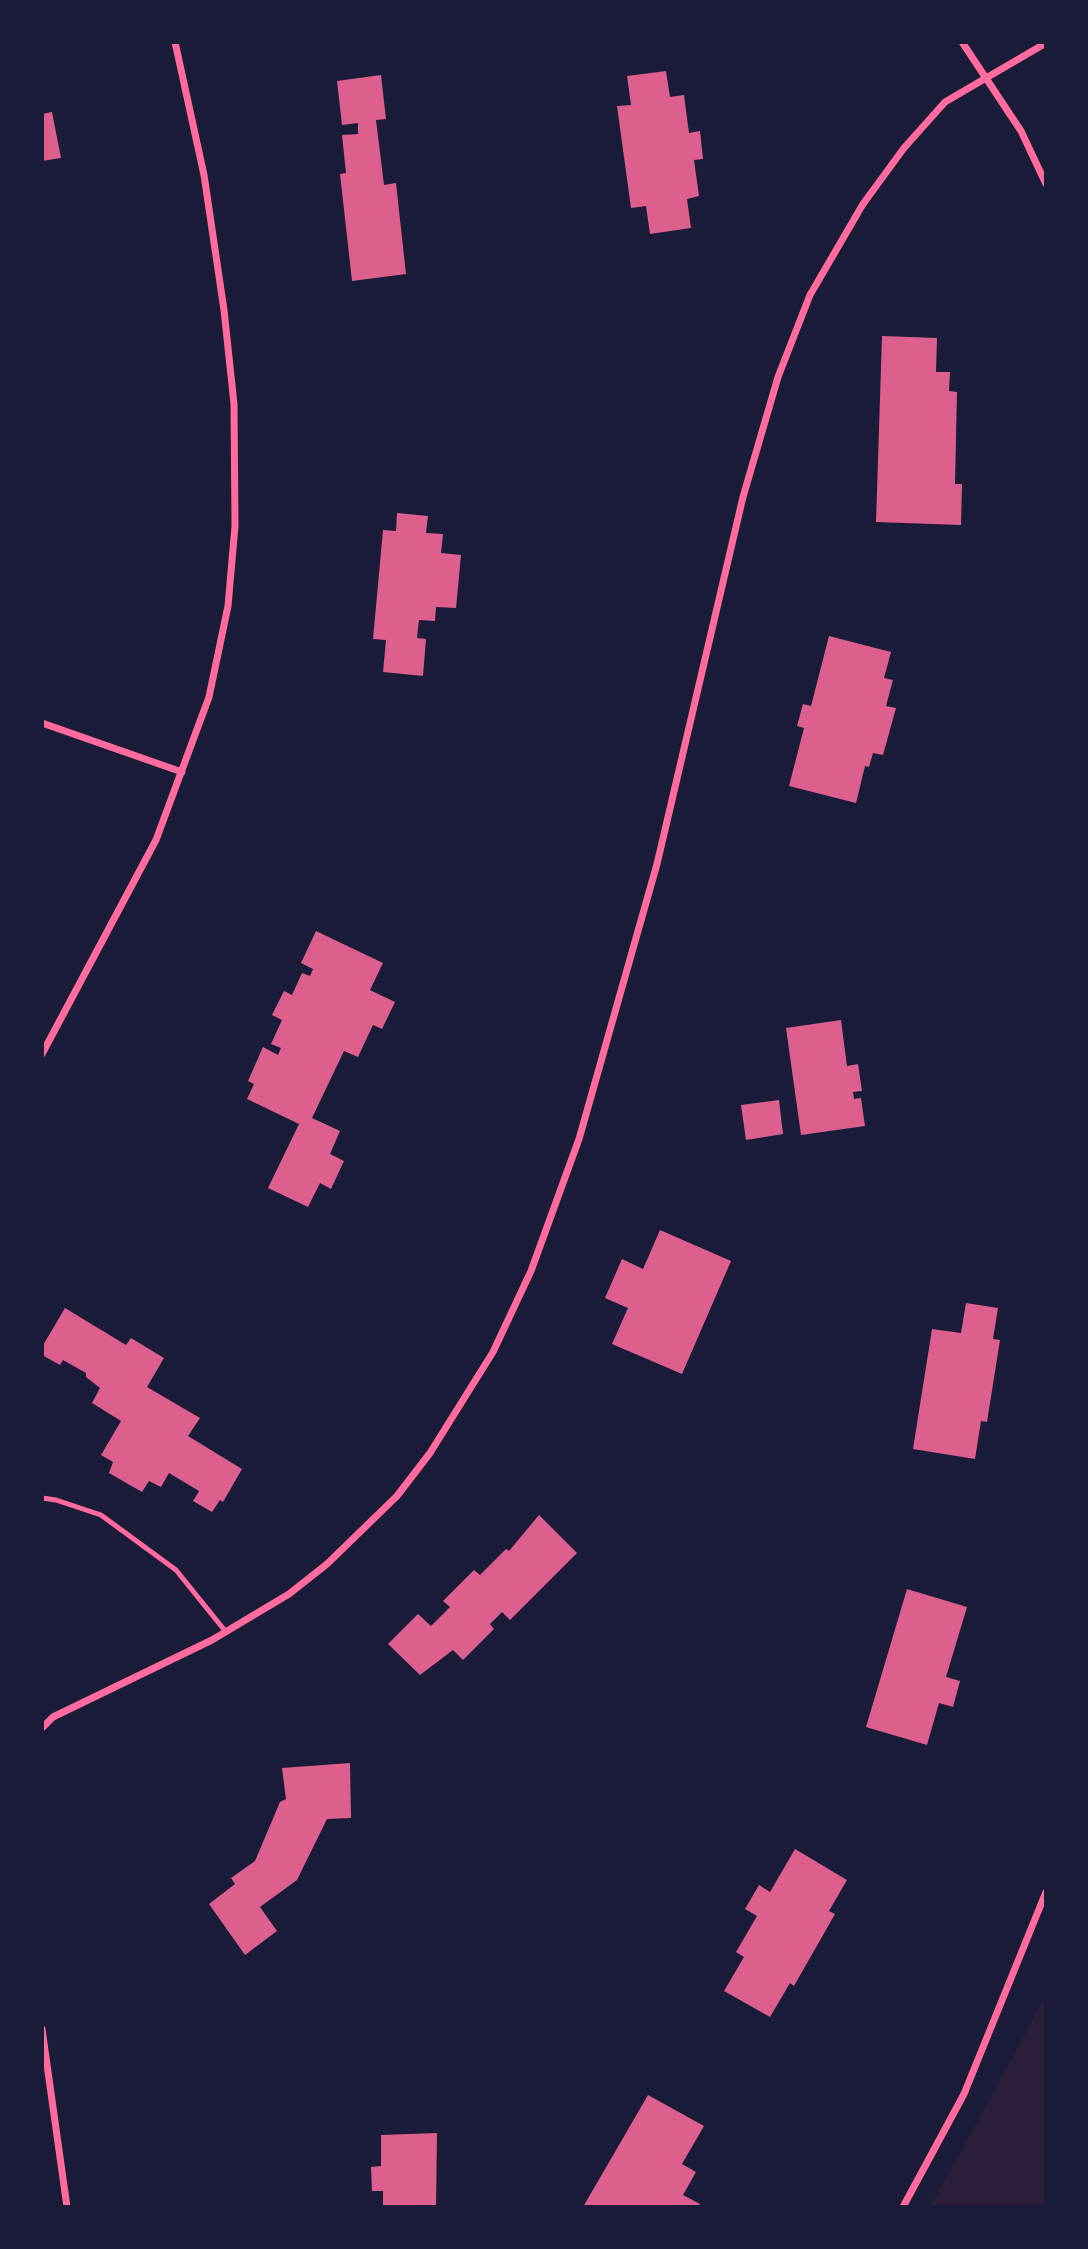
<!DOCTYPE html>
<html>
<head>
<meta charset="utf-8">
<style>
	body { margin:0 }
	#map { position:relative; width:1088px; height:2249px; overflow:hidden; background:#1b1b3a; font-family:Commissioner,sans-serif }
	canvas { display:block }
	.frame { position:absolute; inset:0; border:44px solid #1b1b3a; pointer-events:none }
</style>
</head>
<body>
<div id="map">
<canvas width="1088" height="2249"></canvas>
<div class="frame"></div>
</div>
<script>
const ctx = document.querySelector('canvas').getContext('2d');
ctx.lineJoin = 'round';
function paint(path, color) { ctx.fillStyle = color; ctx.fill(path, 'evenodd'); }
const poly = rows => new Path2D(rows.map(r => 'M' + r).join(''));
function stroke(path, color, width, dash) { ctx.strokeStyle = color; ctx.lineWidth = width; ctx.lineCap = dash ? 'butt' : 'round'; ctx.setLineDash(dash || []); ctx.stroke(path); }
const green = poly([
	[1046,1995,1046,2207,930,2207,970,2135]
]);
const building = poly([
	[666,71,670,97,684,95,689,133,700,131,703,159,694,160,699,196,687,199,691,228,650,234,646,206,631,208,617,106,631,105,627,76],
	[381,75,386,119,376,120,384,185,396,183,406,274,352,281,340,174,346,173,342,135,358,134,358,123,342,125,337,81],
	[52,112,61,158,42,161,42,114],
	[882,336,937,338,936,372,950,372,949,391,957,392,955,484,962,484,961,525,876,522],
	[397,513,428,516,426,533,443,534,441,553,461,555,456,608,436,607,435,621,419,620,417,638,426,639,423,676,383,672,386,640,373,639,383,530,396,531],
	[829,636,891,652,884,678,893,680,886,706,896,708,883,755,873,753,869,767,865,766,856,803,789,786,804,728,797,726,803,704,811,706],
	[316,931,383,963,370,990,395,1002,382,1029,373,1025,358,1057,344,1051,312,1118,340,1131,330,1154,344,1161,331,1189,320,1183,308,1207,268,1188,299,1124,247,1099,254,1084,248,1081,263,1047,278,1055,281,1048,271,1044,282,1020,272,1015,284,991,292,995,302,973,310,976,313,969,301,963],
	[841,1020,847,1066,858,1064,862,1091,853,1092,854,1099,861,1098,865,1126,801,1135,786,1028],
	[779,1100,783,1134,746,1140,741,1105],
	[660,1230,731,1261,682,1374,612,1344,628,1308,605,1298,622,1259,643,1269],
	[966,1303,998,1308,993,1339,1000,1340,987,1422,981,1421,975,1459,913,1449,932,1329,961,1333],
	[65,1308,126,1345,131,1338,164,1358,147,1387,200,1418,188,1436,242,1469,223,1502,220,1500,212,1512,193,1501,199,1491,169,1473,161,1487,149,1481,142,1492,109,1473,113,1462,101,1455,121,1421,92,1403,100,1388,86,1377,86,1373,63,1360,60,1365,42,1355,42,1347],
	[539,1515,577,1553,510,1620,502,1612,490,1624,494,1629,463,1660,453,1650,420,1675,388,1644,418,1614,431,1626,450,1607,443,1601,474,1570,480,1575,506,1549,509,1551],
	[907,1589,967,1607,946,1677,960,1681,953,1707,939,1703,927,1745,866,1727],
	[350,1763,351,1818,327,1819,297,1880,260,1907,277,1931,245,1955,209,1904,235,1884,231,1878,255,1861,280,1802,286,1799,282,1768],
	[795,1849,847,1880,829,1911,835,1914,794,1986,790,1983,770,2017,724,1991,744,1957,736,1952,757,1916,745,1909,759,1885,770,1892],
	[648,2095,704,2126,682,2164,696,2172,683,2195,700,2204,698,2207,583,2207],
	[437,2133,436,2207,383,2207,383,2191,372,2191,371,2167,381,2166,381,2135]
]);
const service = poly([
	[42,1498,56,1500,101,1515,176,1570,226,1632]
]);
const minor = poly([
	[962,42,1021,131,1046,184],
	[42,723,182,772],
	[42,1054,156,840,209,697,228,606,235,526,234,404,224,310,204,175,175,42],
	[42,1728,53,1717,212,1640,289,1594,327,1564,397,1496,430,1453,493,1352,531,1271,579,1139,657,864,743,497,778,377,810,295,863,204,904,148,945,102,1046,43],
	[42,2029,67,2207],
	[903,2207,964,2094,1046,1892]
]);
paint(green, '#2a1e3b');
paint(building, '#dd5f8e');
stroke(service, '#ff6b9d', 5);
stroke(minor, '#ff6b9d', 7);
</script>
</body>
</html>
